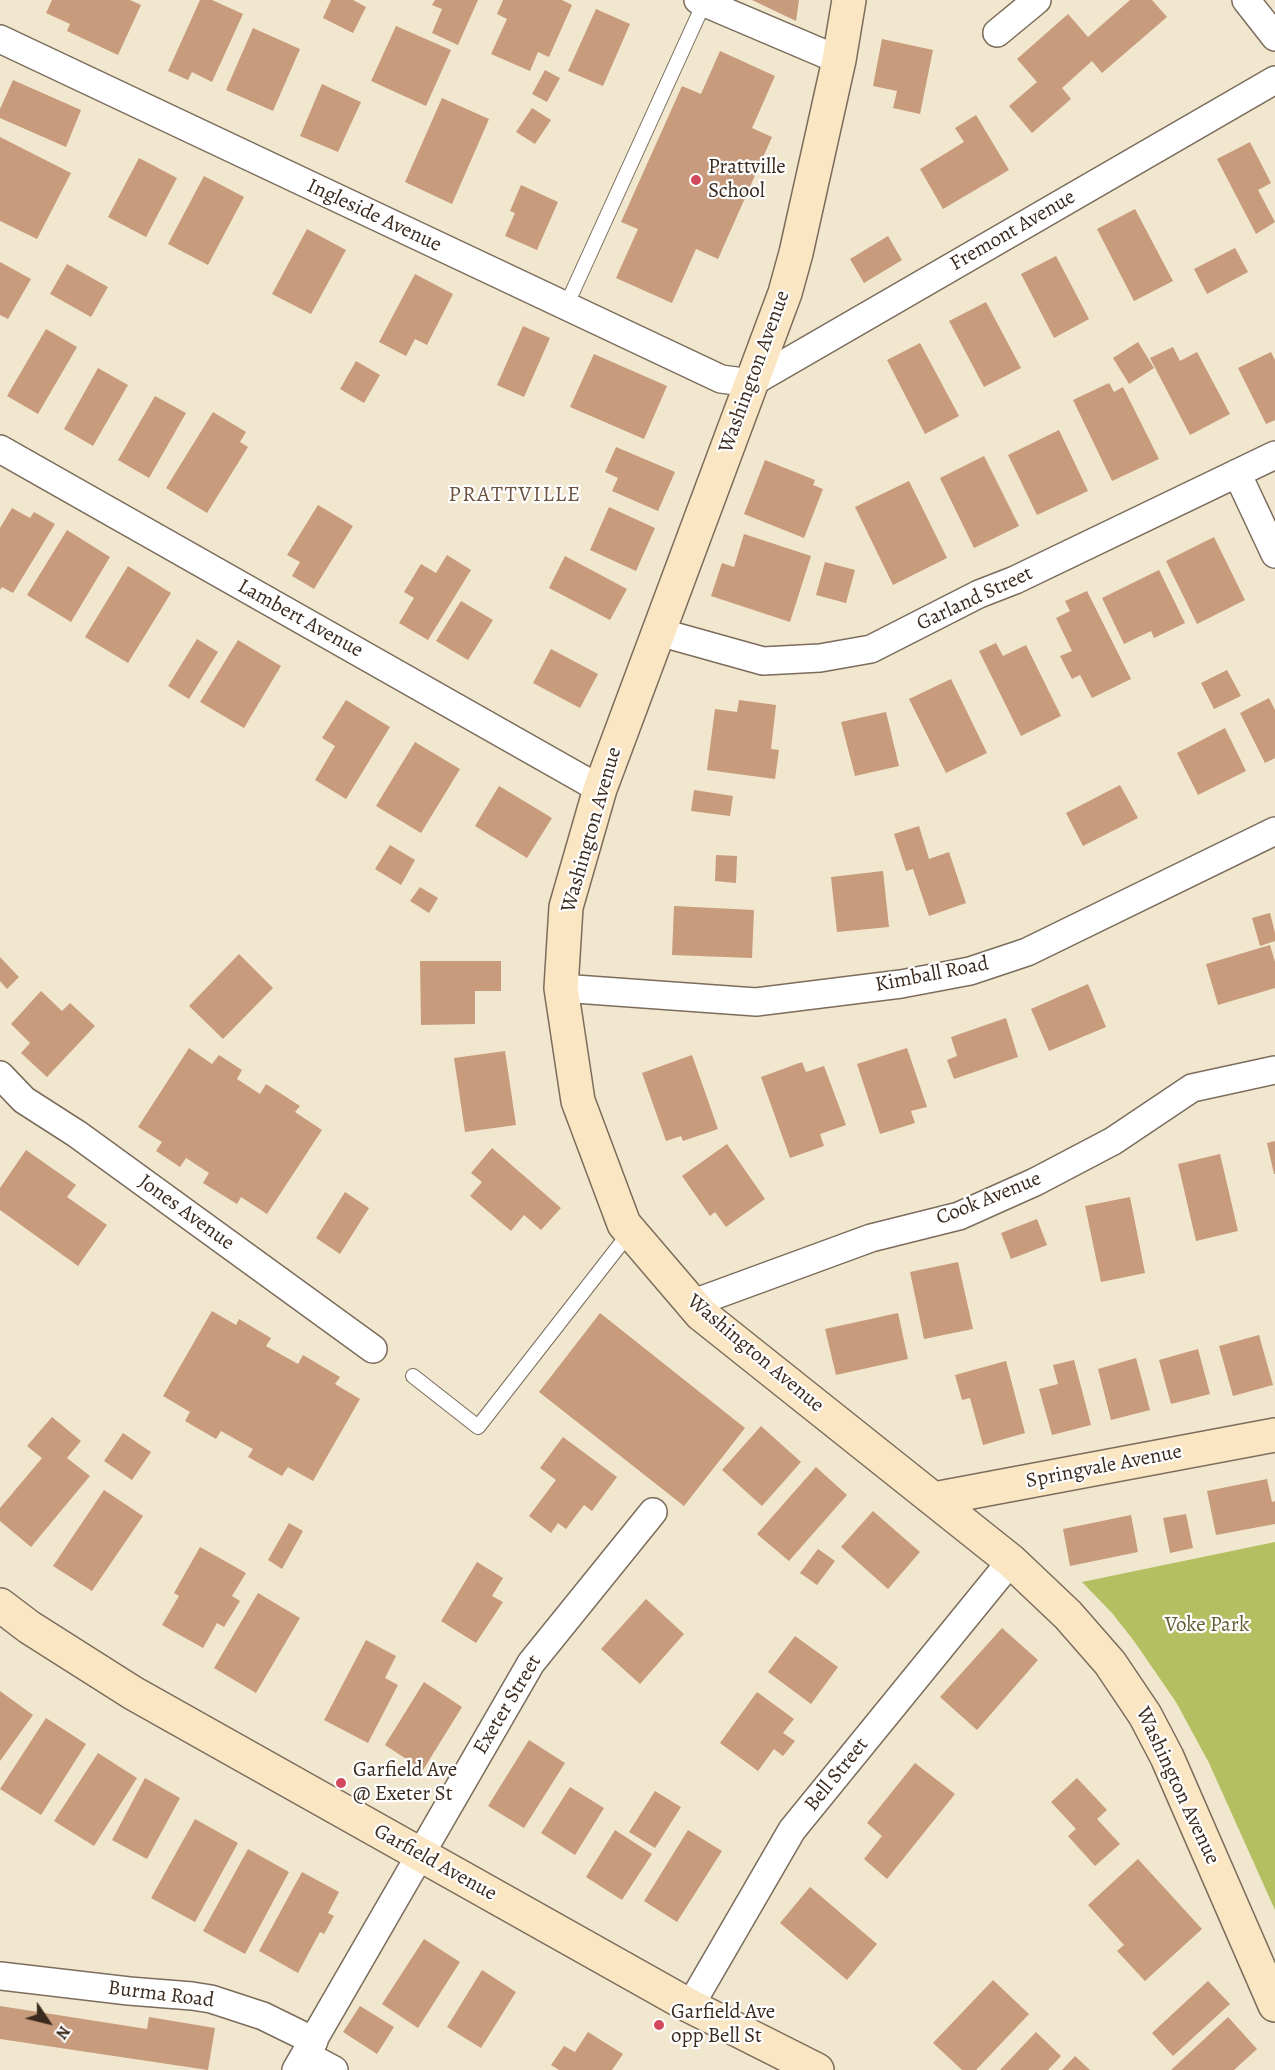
<!DOCTYPE html>
<html>
<head>
<meta charset="utf-8">
<style>
	body { margin:0 }
	#map { position:relative; width:1275px; height:2070px; overflow:hidden; background:#f1e7ce; font-family:Alegreya,serif }
	canvas { display:block }
	.north { position:absolute; left:18px; top:1992px; width:60px; height:60px; -webkit-text-stroke:4px #fff; paint-order:stroke; rotate:125deg; font-size:16px; font-weight:700; line-height:24px; text-align:center; color:#3b2a1e }
	.north::after { content:''; display:block; margin:auto; width:21px; height:27px; background:#3b2a1e; clip-path:polygon(50% 0,100% 100%,50% 72%,0 100%) }
</style>
</head>
<body>
<div id="map">
<canvas width="1275" height="2070"></canvas>
<div class="north">N</div>
</div>
<script>
const ctx = document.querySelector('canvas').getContext('2d');
ctx.lineJoin = 'round';
function paint(path, color) { ctx.fillStyle = color; ctx.fill(path, 'evenodd'); }
const poly = rows => new Path2D(rows.map(r => 'M' + r).join(''));
function stroke(path, color, width, dash) { ctx.strokeStyle = color; ctx.lineWidth = width; ctx.lineCap = dash ? 'butt' : 'round'; ctx.setLineDash(dash || []); ctx.stroke(path); }
function label(font, color, halo, rows, align = 'center') {
  ctx.font = font + ' Alegreya,serif'; ctx.lineWidth = 4.5; ctx.setLineDash([]); ctx.textBaseline = 'middle'; ctx.strokeStyle = halo; ctx.fillStyle = color; for (const [text, x, y, turn = 0] of rows) {
    ctx.save(); ctx.translate(x, y); ctx.rotate((+turn || 0) * Math.PI / 180); ctx.textAlign = isNaN(turn) ? turn : align; if (halo) ctx.strokeText(text, 0, 0); ctx.fillText(text, 0, 0); ctx.restore();
  }
}
const green = poly([
	[1275,1542,1275,1910,1209,1763,1176,1702,1134,1641,1112,1613,1082,1582]
]);
const building = poly([
	[52,0,130,0,141,5,118,55,67,31,70,24,46,13],
	[200,0,212,0,243,14,212,82,192,72,188,80,168,71],
	[331,0,353,0,366,7,353,33,323,18],
	[435,0,478,0,458,45,432,33,442,9,432,5],
	[503,0,562,0,572,5,549,57,538,52,530,71,491,54,507,19,497,14],
	[752,0,799,0,796,21],
	[1130,0,1152,0,1167,17,1102,73,1092,61,1062,88,1071,99,1032,133,1009,106,1037,82,1017,59,1068,14,1088,37],
	[596,9,630,24,603,86,568,71],
	[396,26,451,50,426,106,371,81],
	[253,28,300,49,273,111,226,90],
	[882,39,933,50,920,114,893,108,897,91,873,86],
	[720,51,775,76,752,128,772,137,718,259,696,249,672,303,616,278,638,229,621,222,682,86,701,94],
	[545,70,560,78,547,102,532,94],
	[13,80,81,110,66,147,0,118,0,109],
	[322,84,361,102,338,152,300,136],
	[442,98,489,119,452,204,405,182],
	[532,108,551,120,535,144,516,132],
	[976,115,1009,170,943,209,920,169,964,142,955,128],
	[0,137,71,173,37,239,0,221],
	[1250,142,1271,183,1258,190,1275,222,1256,234,1217,159],
	[139,158,177,178,146,237,108,217],
	[204,176,244,197,208,265,168,244],
	[521,185,558,202,537,250,505,236,515,213,510,211],
	[1135,209,1173,281,1134,301,1097,229],
	[307,229,346,250,311,314,272,294],
	[888,236,902,260,864,283,850,259],
	[1235,248,1248,272,1207,294,1194,269],
	[1056,256,1089,319,1054,338,1021,274],
	[0,262,31,279,8,319,0,315],
	[67,264,108,287,91,317,50,294],
	[415,274,453,294,427,345,415,339,406,356,379,342],
	[986,302,1021,368,984,387,949,321],
	[523,326,550,338,524,397,497,385],
	[46,329,77,347,38,414,7,396],
	[1138,342,1154,368,1129,384,1113,358],
	[920,343,959,416,925,434,887,360],
	[1173,347,1180,361,1197,352,1230,414,1190,435,1150,358],
	[1271,352,1275,360,1275,420,1266,424,1238,368],
	[594,354,667,386,644,439,570,407],
	[356,361,380,375,364,403,340,389],
	[98,368,128,385,93,446,64,429],
	[1109,383,1114,392,1123,387,1159,459,1112,481,1073,400],
	[155,396,186,413,149,478,118,460],
	[213,412,246,432,240,442,248,447,207,513,166,488],
	[1059,430,1088,491,1037,515,1008,455],
	[616,447,675,472,658,511,612,491,618,478,605,472],
	[984,456,1019,526,974,548,940,478],
	[765,460,815,480,813,485,823,489,804,538,744,514],
	[909,481,947,558,893,585,855,507],
	[318,505,353,526,314,589,292,576,300,562,287,555],
	[609,507,655,528,636,571,590,550],
	[12,508,30,518,34,512,55,524,13,593,2,587,0,590,0,528],
	[67,530,110,557,71,622,27,595],
	[744,534,811,556,790,622,711,596,722,563,734,567],
	[1214,537,1245,600,1197,624,1166,561],
	[447,555,471,570,428,640,399,623,414,598,404,592,421,564,436,573],
	[565,556,627,589,610,620,549,588],
	[825,562,855,570,846,603,816,595],
	[128,566,171,593,128,663,85,637],
	[1159,570,1185,623,1154,638,1151,631,1124,644,1102,598],
	[1087,591,1131,679,1092,698,1080,675,1072,679,1060,656,1072,651,1056,618,1070,611,1065,601],
	[461,601,493,620,468,660,436,641],
	[197,639,218,652,189,699,168,686],
	[238,640,281,666,244,728,200,702],
	[996,643,1003,656,1026,645,1061,716,1021,736,979,651],
	[551,649,598,674,580,708,533,683],
	[1227,670,1241,696,1214,709,1201,683],
	[951,679,987,753,946,773,909,699],
	[1269,698,1275,710,1275,758,1265,763,1240,713],
	[346,700,390,727,346,799,315,780,335,746,322,738],
	[739,700,776,705,771,749,779,750,775,779,707,770,715,709,737,712],
	[886,712,899,766,855,776,841,722],
	[1225,728,1246,771,1198,795,1177,753],
	[415,742,460,769,421,833,376,806],
	[1120,785,1138,818,1083,846,1066,813],
	[499,786,552,818,527,858,475,826],
	[694,790,733,796,730,816,691,811],
	[919,826,929,859,949,852,966,903,929,916,913,869,906,871,894,834],
	[390,845,415,860,401,885,375,869],
	[716,855,737,856,736,883,715,881],
	[883,871,889,927,837,932,831,877],
	[420,887,438,898,429,913,410,901],
	[674,906,754,910,752,958,672,955],
	[1270,913,1275,933,1275,941,1260,946,1252,918],
	[1270,945,1275,962,1275,988,1218,1005,1206,964],
	[239,954,273,988,223,1039,189,1006],
	[0,957,19,977,7,989,0,981],
	[420,961,501,961,501,991,475,991,475,1024,421,1025],
	[1088,984,1106,1027,1049,1051,1031,1009],
	[41,991,62,1011,70,1003,95,1026,47,1077,21,1053,30,1043,11,1024],
	[1006,1018,1018,1057,954,1079,947,1060,957,1056,951,1037],
	[189,1048,212,1064,219,1055,242,1070,237,1079,260,1094,266,1084,300,1106,295,1112,322,1130,267,1214,241,1197,237,1204,203,1183,209,1173,186,1158,180,1167,156,1151,162,1142,138,1127],
	[907,1048,927,1107,911,1111,915,1123,880,1134,857,1064],
	[505,1051,516,1125,465,1132,454,1058],
	[692,1055,718,1129,683,1141,681,1136,666,1141,642,1073],
	[802,1062,806,1072,824,1066,846,1125,820,1134,824,1146,790,1158,761,1077],
	[1275,1141,1275,1174,1274,1174,1267,1143],
	[727,1144,765,1199,726,1227,715,1212,710,1216,682,1176],
	[492,1148,561,1208,541,1230,524,1215,511,1231,470,1196,482,1182,471,1173],
	[26,1150,76,1185,67,1197,107,1225,78,1266,0,1210,0,1188],
	[1220,1154,1238,1231,1196,1241,1178,1164],
	[345,1192,369,1208,340,1254,316,1238],
	[1130,1197,1145,1273,1101,1282,1085,1206],
	[1037,1219,1047,1245,1011,1259,1001,1233],
	[958,1262,973,1329,924,1339,910,1272],
	[212,1311,236,1325,239,1319,271,1338,266,1346,298,1364,303,1355,340,1377,335,1384,360,1399,313,1481,288,1467,282,1476,248,1457,253,1449,221,1431,216,1439,185,1421,190,1412,163,1396],
	[600,1313,745,1428,684,1506,539,1392],
	[898,1313,908,1359,836,1375,825,1329],
	[1259,1335,1273,1385,1233,1396,1219,1346],
	[1198,1349,1210,1394,1171,1404,1159,1360],
	[1136,1358,1150,1410,1111,1420,1098,1369],
	[1074,1360,1091,1425,1052,1435,1039,1389,1058,1384,1053,1365],
	[1006,1361,1025,1433,983,1445,970,1398,962,1400,955,1375],
	[52,1417,81,1441,67,1458,90,1476,31,1547,0,1521,0,1508,42,1458,27,1446],
	[761,1426,801,1462,762,1506,722,1470],
	[123,1433,151,1452,132,1480,104,1461],
	[563,1437,617,1477,592,1511,584,1505,566,1529,558,1523,551,1533,529,1516,556,1480,540,1468],
	[816,1467,847,1495,789,1561,757,1534],
	[1267,1479,1272,1502,1275,1501,1275,1524,1216,1535,1207,1491],
	[104,1490,143,1516,92,1591,53,1566],
	[873,1511,920,1552,888,1589,841,1547],
	[1186,1514,1193,1548,1170,1553,1163,1518],
	[1131,1515,1138,1552,1070,1566,1063,1529],
	[289,1523,303,1531,282,1569,268,1560],
	[200,1547,246,1573,232,1596,240,1601,224,1627,217,1623,203,1648,162,1625,179,1596,174,1593],
	[818,1549,835,1561,817,1585,800,1573],
	[477,1562,503,1578,492,1596,503,1602,476,1643,441,1621],
	[258,1593,300,1618,256,1693,214,1668],
	[646,1599,684,1634,640,1684,601,1649],
	[1002,1628,1038,1660,977,1730,940,1697],
	[795,1636,838,1667,811,1704,768,1672],
	[366,1640,396,1656,385,1678,398,1685,368,1743,324,1720],
	[424,1682,462,1707,423,1770,385,1745],
	[0,1691,33,1715,0,1761],
	[757,1692,794,1719,783,1733,795,1741,783,1756,774,1749,758,1771,720,1743],
	[46,1718,86,1744,41,1815,0,1789],
	[529,1740,565,1763,524,1828,488,1806],
	[98,1753,137,1778,94,1846,54,1821],
	[915,1763,955,1794,887,1879,864,1859,882,1836,867,1823],
	[145,1778,180,1798,147,1859,112,1840],
	[1077,1778,1107,1810,1097,1819,1120,1844,1095,1866,1068,1836,1076,1829,1051,1802],
	[570,1787,604,1808,575,1855,541,1833],
	[655,1791,681,1807,655,1848,629,1832],
	[195,1819,238,1843,195,1922,151,1898],
	[615,1830,652,1854,622,1900,586,1877],
	[688,1830,722,1851,677,1922,644,1901],
	[248,1849,289,1872,245,1954,203,1931],
	[1138,1859,1202,1929,1145,1981,1117,1951,1124,1945,1088,1905],
	[302,1872,339,1892,328,1913,334,1916,324,1934,320,1932,298,1973,259,1951],
	[810,1887,877,1944,847,1980,780,1923],
	[424,1939,460,1962,418,2028,382,2004],
	[482,1970,516,1992,481,2048,447,2027],
	[993,1980,1029,2014,976,2070,962,2070,933,2043],
	[1208,1981,1230,2004,1173,2056,1152,2033],
	[0,2006,147,2029,149,2017,215,2028,208,2070,0,2039],
	[360,2006,394,2027,377,2054,343,2032],
	[1228,2017,1257,2049,1234,2070,1171,2070],
	[588,2032,623,2054,612,2070,559,2070,551,2065,564,2046,575,2052],
	[1036,2032,1061,2056,1048,2070,1000,2070],
	[1075,2056,1090,2070,1062,2070]
]);
const lane = poly([
	[566,306,704,3],
	[413,1376,478,1427,630,1232]
]);
const street = poly([
	[698,0,839,60],
	[1246,0,1275,37],
	[997,33,1037,0],
	[0,39,721,379,751,383,1275,80],
	[0,449,600,789],
	[1237,473,1275,554],
	[659,632,763,661,820,658,871,649,979,594,1015,580,1275,455],
	[561,988,756,1002,901,984,970,971,1027,952,1275,831],
	[0,1075,24,1100,77,1134,373,1349],
	[691,1304,871,1238,959,1216,1035,1182,1113,1141,1192,1088,1275,1070],
	[0,1976,129,1991,192,1996,211,1999,263,2016,314,2041],
	[690,2006,792,1830,1011,1561],
	[306,2055,334,2070],
	[296,2070,531,1663,653,1512]
]);
const secondary = poly([
	[849,0,839,60,796,253,785,293,600,789,566,907,561,988,578,1101,624,1224,701,1314,1011,1561,1068,1615,1110,1663,1145,1715,1167,1757,1275,2005],
	[934,1499,1275,1435],
	[0,1605,29,1627,133,1693,690,2006,817,2070]
]);
const markers = [
	[696,180,6,"#d1495b"],
	[341,1783,6,"#d1495b"],
	[659,2025,6,"#d1495b"]
];
const poiNames = [
	["Prattville",708,168],
	["School",708,192],
	["Garfield Ave",353,1771],
	["@ Exeter St",353,1795],
	["Garfield Ave",671,2013],
	["opp Bell St",671,2037]
];
const streetNames = [
	["Ingleside Avenue",374,216,25],
	["Fremont Avenue",1013,231,-30],
	["Washington Avenue",755,372,-70],
	["Garland Street",975,599,-25],
	["Lambert Avenue",300,619,29],
	["Washington Avenue",592,830,-74],
	["Kimball Road",932,975,-11],
	["Cook Avenue",989,1199,-22],
	["Jones Avenue",186,1213,36],
	["Washington Avenue",755,1354,40],
	["Springvale Avenue",1104,1467,-11],
	["Exeter Street",508,1705,-59],
	["Bell Street",837,1775,-51],
	["Washington Avenue",1177,1786,65],
	["Garfield Avenue",435,1863,29],
	["Burma Road",161,1995,7]
];
const parkNames = [
	["Voke Park",1207,1626]
];
const neighbourhoodNames = [
	["PRATTVILLE",515,496]
];
paint(green, '#b3bf61');
paint(building, '#c79b7c');
stroke(lane, '#7b6c5c', 16);
stroke(street, '#7b6c5c', 30);
stroke(secondary, '#7b6c5c', 36);
stroke(lane, '#fff', 14);
stroke(street, '#fff', 27);
stroke(secondary, '#fbe6c4', 33);
for (const [x, y, r, color] of markers) { const dot = new Path2D(); dot.arc(x, y, r, 0, 2 * Math.PI); ctx.fillStyle = color; ctx.fill(dot); stroke(dot, '#fff', 2); }
label('21px', '#3b2a1e', '#fff', poiNames, 'left');
label('21px', '#3b2a1e', '#fff', streetNames);
label('21px', '#655e35', '#fff', parkNames);
ctx.letterSpacing = '1.5px';
label('22px', '#6c523f', '#fff', neighbourhoodNames);
ctx.letterSpacing = '0px';
</script>
</body>
</html>
